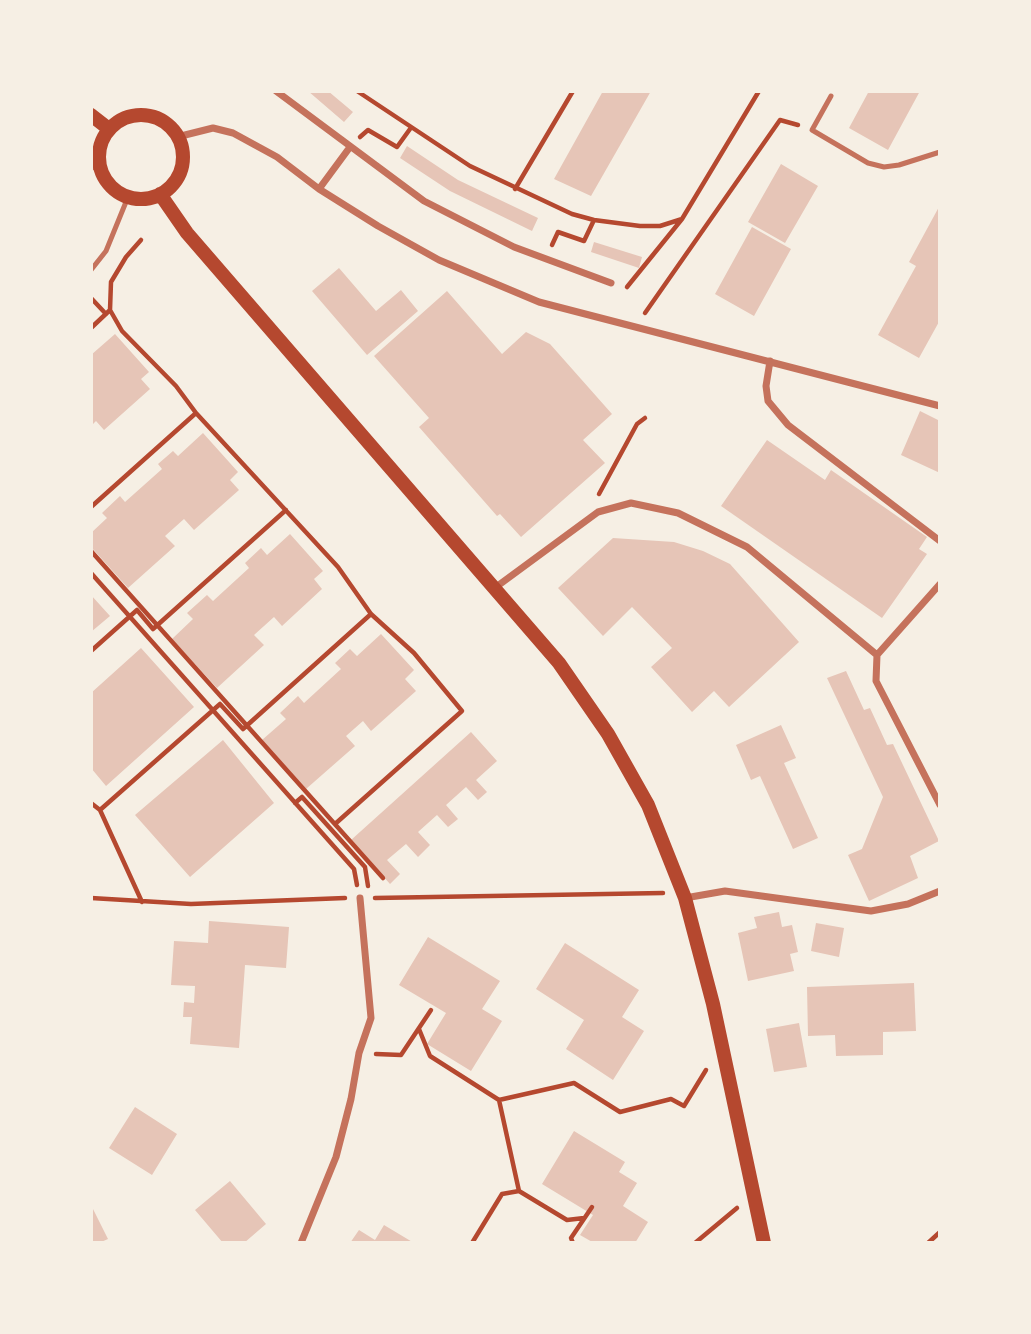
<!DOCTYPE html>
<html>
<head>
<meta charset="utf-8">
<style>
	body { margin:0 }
	#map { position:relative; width:1031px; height:1334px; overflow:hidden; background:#f6efe4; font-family:"DM Sans",sans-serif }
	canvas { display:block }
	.frame { position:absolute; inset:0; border:93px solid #f6efe4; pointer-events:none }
</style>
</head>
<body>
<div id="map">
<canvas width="1031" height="1334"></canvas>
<div class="frame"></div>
</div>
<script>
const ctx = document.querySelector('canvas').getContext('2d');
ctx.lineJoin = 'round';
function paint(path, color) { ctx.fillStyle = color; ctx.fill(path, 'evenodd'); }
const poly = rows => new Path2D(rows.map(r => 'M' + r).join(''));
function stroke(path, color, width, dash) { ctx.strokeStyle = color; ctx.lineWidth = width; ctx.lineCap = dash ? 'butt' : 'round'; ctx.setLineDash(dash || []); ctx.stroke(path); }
const building = poly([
	[308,91,328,91,353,112,344,122],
	[603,91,651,91,591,196,554,179],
	[869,91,920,91,888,150,849,128],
	[407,146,458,180,538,218,532,231,450,191,400,158],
	[781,164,818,186,785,243,748,222],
	[940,205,940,320,919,358,878,335,916,266,909,262],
	[752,227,791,249,754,316,715,294],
	[594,242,642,257,639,268,591,252],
	[339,268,376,311,401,290,418,311,367,355,312,291],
	[447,291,502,354,526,332,550,344,612,414,583,440,605,463,521,537,500,514,497,516,419,427,429,418,374,356],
	[115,334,149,372,141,379,150,389,104,430,96,421,91,426,91,355],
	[920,411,940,421,940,473,901,455],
	[203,433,238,472,230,480,239,490,194,530,184,519,165,536,175,546,128,588,91,547,91,533,107,518,102,513,120,496,125,502,162,469,158,464,173,451,178,456],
	[767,440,825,480,831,470,927,537,919,549,927,554,882,618,721,506],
	[290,534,323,571,314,579,322,589,282,626,274,617,254,635,264,645,217,688,172,639,193,619,187,613,207,595,213,601,249,568,245,563,261,548,267,555],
	[613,538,674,542,703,551,730,564,799,642,729,707,714,691,692,712,651,667,672,648,632,607,603,636,558,588],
	[91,595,110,616,91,632],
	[381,634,414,670,405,679,416,691,371,731,363,721,346,736,355,746,306,789,262,740,286,719,280,713,298,696,304,703,341,669,335,663,350,649,357,656],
	[141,648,194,707,106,786,91,768,91,693],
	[846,671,864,710,870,708,887,745,893,744,939,841,910,856,918,878,869,901,848,855,862,849,883,797,827,678],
	[781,725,796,758,784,763,818,838,793,849,760,776,751,780,736,745],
	[471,732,497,761,476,780,487,792,478,800,466,787,446,805,458,819,448,827,437,815,418,832,430,845,418,857,406,844,387,860,400,874,390,884,351,840],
	[223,740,274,803,190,877,135,815],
	[779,912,782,927,792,925,798,952,790,954,794,971,748,981,738,933,757,928,754,917],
	[209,921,289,927,286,968,245,965,239,1048,190,1044,192,1017,183,1017,184,1002,194,1003,195,986,171,985,174,941,208,943],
	[816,923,844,928,839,957,811,951],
	[428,937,500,981,482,1009,502,1021,471,1071,427,1044,446,1013,399,985],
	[565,943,639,990,622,1017,644,1031,613,1080,566,1049,584,1020,536,989],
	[914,983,916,1031,883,1032,883,1055,836,1056,835,1035,808,1036,807,987],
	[799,1023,807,1067,774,1072,766,1029],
	[135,1107,177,1134,152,1175,109,1148],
	[574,1131,625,1162,619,1172,637,1183,623,1206,648,1222,635,1243,594,1243,580,1235,593,1215,542,1184],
	[230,1181,266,1224,244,1243,223,1243,195,1210],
	[91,1205,108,1239,99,1243,91,1243],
	[384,1225,414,1243,350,1243,359,1230,375,1240]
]);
const path = poly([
	[357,91,470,166,572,214,594,220,640,226,660,226,682,219],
	[360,137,368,130,397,147,410,129],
	[515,189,573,91],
	[141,240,126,257,111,282,110,310,122,331,176,386,196,413,338,567,371,614,414,653,462,711,335,824],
	[552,245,558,232,584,241,594,220],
	[627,287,682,219,759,91],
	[91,298,106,314],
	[645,313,780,120,798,125],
	[91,328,110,310],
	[599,494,637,424,645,418],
	[91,507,196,413],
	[91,551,383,878],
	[91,573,354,869,357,885],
	[91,651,137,610,153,629,286,510],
	[91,803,100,810,142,902],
	[295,803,302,797,365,867,368,886],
	[100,810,220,704,243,729,371,614],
	[91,898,191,904,345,898],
	[375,898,663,893],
	[419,1029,430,1056,499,1100,574,1083,620,1112,671,1099,684,1106,706,1070],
	[376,1054,401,1055,431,1010],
	[499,1100,519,1191,567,1220,584,1218],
	[472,1243,502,1194,519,1191],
	[573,1243,571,1238,592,1207],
	[695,1243,737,1208],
	[928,1243,940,1232]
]);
const service = poly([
	[831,96,812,130,868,163,884,167,899,165,940,152],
	[91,270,106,251,128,197]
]);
const minor = poly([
	[276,91,424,201,514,247,611,283],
	[177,137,213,128,233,133,277,157,319,189,378,226,439,260,539,302,940,406],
	[91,167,99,165],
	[319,189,350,147],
	[770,361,766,386,768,401,788,425,940,541],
	[940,584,877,655,876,681,940,805],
	[496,587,598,512,631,503,678,513,747,547,877,655],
	[685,898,725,891,871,911,908,904,940,891],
	[301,1243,336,1157,351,1099,359,1053,371,1018,360,898]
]);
const secondary = poly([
	[91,115,109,129],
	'99 157a42 42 0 1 1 84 0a42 42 0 1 1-84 0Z',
	[160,194,187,233,559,663,608,734,648,805,685,898,713,1004,764,1243]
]);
paint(building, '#e6c5b7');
stroke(path, '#b5482f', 4.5);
stroke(service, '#c5725c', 5);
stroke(minor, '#c5725c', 7);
stroke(secondary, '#b5482f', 14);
</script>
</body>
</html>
